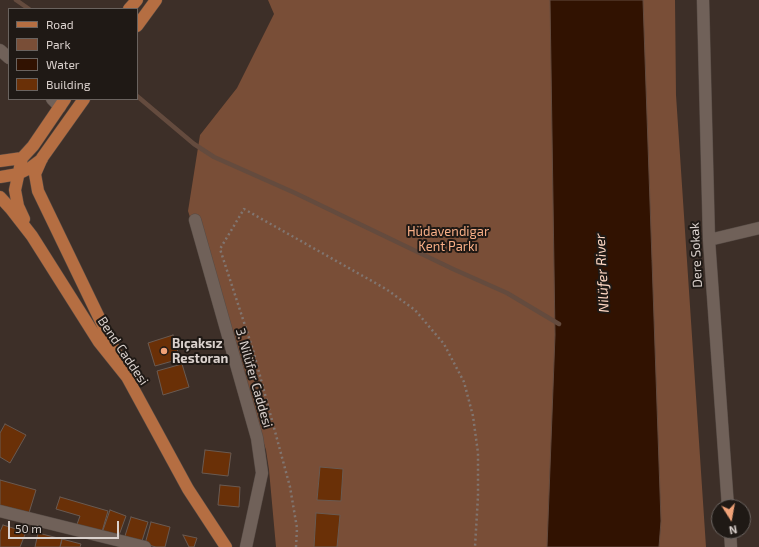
<!DOCTYPE html>
<html>
<head>
<meta charset="utf-8">
<style>
	body { margin:0 }
	#map { position:relative; width:759px; height:547px; overflow:hidden; background:#3d2f28; font-family:"Exo 2",sans-serif }
	canvas { display:block }
	.legend { position:absolute; left:8px; top:8px; width:130px; height:92px; box-sizing:border-box; background:#1f1915; border:1px solid #6a635f; margin:0; padding:5px 7px; list-style:none; font-size:12px; color:#dad1cd }
	.legend li { display:flex; align-items:center; gap:8px; height:20px }
	.legend b { width:20px; border:1px solid #6a635f }
	.north { position:absolute; left:711px; top:499px; width:40px; height:40px; box-sizing:border-box; background:#1f1915; border:1px solid #6a635f; border-radius:50%; rotate:169deg; font-size:11px; font-weight:700; line-height:16px; text-align:center; color:#dad1cd }
	.north::after { content:''; display:block; margin:auto; width:14px; height:18px; background:#f0a278; clip-path:polygon(50% 0,100% 100%,50% 72%,0 100%) }
	.scale { position:absolute; left:8px; top:521px; width:111px; height:18px; box-sizing:border-box; border:2px solid #dad1cd; border-top:0; padding-left:5px; font-size:12px; line-height:14px; white-space:nowrap; color:#dad1cd; -webkit-text-stroke:3px #1f1915; paint-order:stroke }
</style>
</head>
<body>
<div id="map">
<canvas width="759" height="547"></canvas>
<ul class="legend">
<li><b style="height:5px;background:#b56e42"></b>Road</li>
<li><b style="height:11px;background:#794e37"></b>Park</li>
<li><b style="height:11px;background:#311201"></b>Water</li>
<li><b style="height:11px;background:#6a3007"></b>Building</li>
</ul>
<div class="north">N</div>
<div class="scale">50 m</div>
</div>
<script>
const ctx = document.querySelector('canvas').getContext('2d');
ctx.lineJoin = 'round';
function paint(path, color) { ctx.fillStyle = color; ctx.fill(path, 'evenodd'); }
const poly = rows => new Path2D(rows.map(r => 'M' + r).join(''));
function stroke(path, color, width, dash) { ctx.strokeStyle = color; ctx.lineWidth = width; ctx.lineCap = dash ? 'butt' : 'round'; ctx.setLineDash(dash || []); ctx.stroke(path); }
function label(font, color, halo, rows, align = 'center') {
  ctx.font = font + ' "Exo 2",sans-serif'; ctx.lineWidth = 4; ctx.setLineDash([]); ctx.textBaseline = 'middle'; ctx.strokeStyle = halo; ctx.fillStyle = color; for (const [text, x, y, turn = 0] of rows) {
    ctx.save(); ctx.translate(x, y); ctx.rotate((+turn || 0) * Math.PI / 180); ctx.textAlign = isNaN(turn) ? turn : align; if (halo) ctx.strokeText(text, 0, 0); ctx.fillText(text, 0, 0); ctx.restore();
  }
}
const green = poly([
	[268,0,675,0,676,95,706,547,276,547,269,470,266,450,188,211,200,135,237,88,274,14]
]);
const water = poly([
	[550,0,643,0,661,521,659,547,547,547,555,335,550,0]
]);
const stream = poly([
	[16,0,29,9],
	[137,96,194,144,214,157,295,193,453,269,507,293,559,324]
]);
const building = poly([
	[173,335,180,359,155,366,148,343,173,335],
	[182,364,189,387,163,395,157,371,182,364],
	[5,424,26,435,10,463,0,457,0,433,5,424],
	[205,450,231,453,228,476,202,473,205,450],
	[320,467,343,469,341,501,317,500,320,467],
	[0,480,36,490,28,516,0,508,0,480],
	[220,485,240,487,239,507,218,505,220,485],
	[60,497,108,511,101,535,76,527,80,516,56,509,60,497],
	[110,510,126,516,118,538,102,533,110,510],
	[316,513,340,515,337,547,314,547,316,513],
	[131,517,148,522,141,544,124,539,131,517],
	[151,522,170,527,165,547,156,547,145,544,151,522],
	[3,525,26,532,20,547,0,547,0,532,3,525],
	[38,533,62,539,60,547,35,547,38,533],
	[183,535,197,538,194,547,189,547,183,535],
	[62,539,81,544,80,547,60,547,62,539]
]);
const path = poly([
	[296,547,297,528,290,487,253,350,220,249,244,209,386,289,415,310,444,344,464,382,473,416,478,453,478,496,475,547]
]);
const minor = poly([
	[703,0,709,240,728,507],
	[0,50,9,58],
	[52,99,60,107],
	[195,220,257,438,262,473,246,547],
	[709,240,759,228],
	[0,511,145,547],
	[730,531,731,547]
]);
const major = poly([
	[129,9,137,0],
	[137,26,156,0],
	[84,99,42,158,35,174,38,191,120,361],
	[22,158,15,190,18,206,24,219],
	[0,161,22,158,33,146,65,99],
	[0,177,18,174,30,168,42,159],
	[0,197,11,209,32,236,99,342,127,377,188,489,226,547]
]);
const markers = [
	[164,351,4,"#f0a278"]
];
const parkNames = [
	["Hüdavendigar",448,232],
	["Kent Parkı",448,247]
];
const streetNames = [
	["Dere Sokak",696,255,-93],
	["Bend Caddesi",123,351,56],
	["3. Nilüfer Caddesi",254,378,74]
];
const poiNames = [
	["Bıçaksız",172,344],
	["Restoran",172,359]
];
const waterNames = [
	["Nilüfer River",602,273,-93]
];
paint(green, '#794e37');
paint(water, '#311201');
stroke(water, '#644b3e', 1);
stroke(stream, '#644b3e', 4.5);
paint(building, '#6a3007');
stroke(building, '#695a52', 1);
stroke(minor, '#564b45', 13);
stroke(major, '#564b45', 13);
stroke(path, '#817570', 2.5, [2, 3]);
stroke(minor, '#706159', 12);
stroke(major, '#b56e42', 12);
for (const [x, y, r, color] of markers) { const dot = new Path2D(); dot.arc(x, y, r, 0, 2 * Math.PI); ctx.fillStyle = color; ctx.fill(dot); stroke(dot, '#1f1915', 1.5); }
label('13px', '#f7ae86', '#1f1915', parkNames);
label('13px', '#dad1cd', '#1f1915', streetNames);
label('bold 13px', '#dad1cd', '#1f1915', poiNames, 'left');
label('italic 14px', '#ffd8c4', '#1f1915', waterNames);
</script>
</body>
</html>
